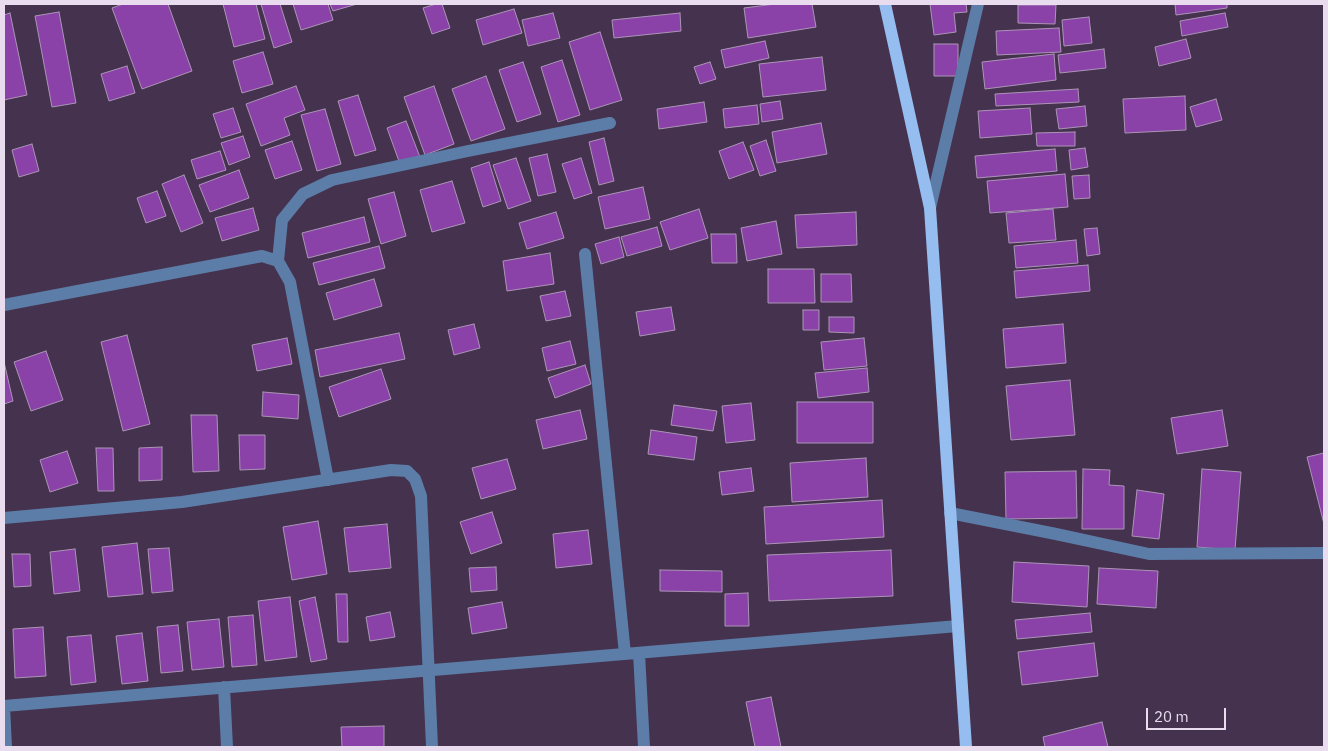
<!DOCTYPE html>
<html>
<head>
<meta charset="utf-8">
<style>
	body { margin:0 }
	#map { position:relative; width:1328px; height:751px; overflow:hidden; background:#45324e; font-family:"IBM Plex Sans",sans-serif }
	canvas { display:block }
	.frame { position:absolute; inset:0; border:5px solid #e8dcee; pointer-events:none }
	.scale { position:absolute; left:1146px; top:708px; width:80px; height:22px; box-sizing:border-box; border:2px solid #e8dcee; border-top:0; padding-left:6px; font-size:15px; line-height:18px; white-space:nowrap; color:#e8dcee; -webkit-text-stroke:4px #45324e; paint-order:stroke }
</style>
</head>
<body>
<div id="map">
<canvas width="1328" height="751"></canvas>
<div class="frame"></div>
<div class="scale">20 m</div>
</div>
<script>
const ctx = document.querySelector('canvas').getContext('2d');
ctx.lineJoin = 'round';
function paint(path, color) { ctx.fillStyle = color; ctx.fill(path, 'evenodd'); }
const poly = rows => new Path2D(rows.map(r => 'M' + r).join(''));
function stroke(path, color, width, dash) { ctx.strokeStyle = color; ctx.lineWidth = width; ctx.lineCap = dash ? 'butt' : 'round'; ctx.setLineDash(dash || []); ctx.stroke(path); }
const building = poly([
	[123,4,168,4,192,71,142,89,112,8,123,4],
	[223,4,256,4,265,39,234,47,223,4],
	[261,4,280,4,292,42,274,48,261,4],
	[293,4,328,4,333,20,301,30,293,4],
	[330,4,357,4,333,11,330,4],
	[436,4,442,4,450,28,432,34,423,8,436,4],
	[775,4,812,4,816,27,748,38,744,8,775,4],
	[930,4,966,4,967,12,954,13,956,32,934,35,930,4],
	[1175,4,1227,4,1227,8,1176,15,1175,4],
	[1018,5,1056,5,1055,24,1018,23,1018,5],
	[514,9,522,33,483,45,476,20,514,9],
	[59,12,76,103,52,107,35,16,59,12],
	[10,13,27,95,4,100,4,15,10,13],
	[553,13,560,38,528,46,522,20,553,13],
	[680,13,681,31,614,38,612,20,680,13],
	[1225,13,1228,27,1182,36,1180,21,1225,13],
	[1089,17,1092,43,1064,46,1062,20,1089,17],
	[1059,28,1061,52,997,55,996,31,1059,28],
	[600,32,622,100,590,110,569,42,600,32],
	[1186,39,1191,58,1159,66,1155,47,1186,39],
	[765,41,769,58,725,68,721,50,765,41],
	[934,44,958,44,958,76,934,76,934,44],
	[1104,49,1106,68,1060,73,1058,55,1104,49],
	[263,52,273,84,242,93,233,61,263,52],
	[1054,54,1056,80,985,89,982,62,1054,54],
	[822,57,826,90,763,97,759,64,822,57],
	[562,60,580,115,558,122,541,67,562,60],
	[523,62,541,114,517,122,499,70,523,62],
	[710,62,716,79,700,84,694,67,710,62],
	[127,66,135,93,109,101,101,74,127,66],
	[486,76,505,129,471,141,452,89,486,76],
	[296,86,305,110,284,118,290,135,261,146,246,104,296,86],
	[434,86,454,144,425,155,404,97,434,86],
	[1078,89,1079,102,996,106,995,94,1078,89],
	[358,95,376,150,355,156,338,101,358,95],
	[1185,96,1186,130,1125,133,1123,99,1185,96],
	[1216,99,1222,120,1196,127,1190,107,1216,99],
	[780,101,783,119,762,122,760,104,780,101],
	[704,102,707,122,659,129,657,109,704,102],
	[757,105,759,124,725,128,723,109,757,105],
	[1085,106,1087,126,1059,129,1056,109,1085,106],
	[233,108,241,132,221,138,213,114,233,108],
	[1030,108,1032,134,980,138,978,111,1030,108],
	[325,109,341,164,317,171,301,115,325,109],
	[406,121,420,157,400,164,387,128,406,121],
	[821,123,827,154,777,163,772,132,821,123],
	[1075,132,1075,146,1037,146,1036,133,1075,132],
	[243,136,250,157,229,165,221,143,243,136],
	[604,138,614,181,599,185,589,142,604,138],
	[766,140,776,171,760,176,750,146,766,140],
	[292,141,302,170,275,179,265,150,292,141],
	[743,142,754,170,729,179,719,151,743,142],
	[32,144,39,171,19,177,12,150,32,144],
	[1085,148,1088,167,1071,170,1069,150,1085,148],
	[1055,149,1057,171,977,178,975,156,1055,149],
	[220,151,226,170,197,179,191,160,220,151],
	[547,154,556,192,538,196,529,158,547,154],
	[516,158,531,201,508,209,493,165,516,158],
	[581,158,592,193,574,199,562,164,581,158],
	[489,162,501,201,483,207,471,168,489,162],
	[239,170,249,198,210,212,199,185,239,170],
	[1065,174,1068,207,990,213,987,181,1065,174],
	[184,175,203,223,181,232,162,184,184,175],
	[1089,175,1090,198,1074,199,1072,176,1089,175],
	[452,181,465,223,432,232,420,190,452,181],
	[643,187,650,219,605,229,598,197,643,187],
	[157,191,166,216,146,223,137,198,157,191],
	[394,192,406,236,381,244,368,199,394,192],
	[253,208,259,230,222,241,215,218,253,208],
	[699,209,708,238,670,250,660,222,699,209],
	[1053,209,1056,240,1009,243,1006,213,1053,209],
	[556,212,564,238,527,249,519,223,556,212],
	[856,212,857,245,797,248,795,215,856,212],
	[364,217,370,242,308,258,302,233,364,217],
	[776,221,782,254,747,261,741,228,776,221],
	[657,227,662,246,627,256,621,237,657,227],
	[1097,228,1100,254,1087,256,1084,229,1097,228],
	[711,234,736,234,737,263,712,263,711,234],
	[619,237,624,257,601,264,595,244,619,237],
	[1076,240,1078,263,1016,268,1014,246,1076,240],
	[379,246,385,268,319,285,313,263,379,246],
	[550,253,554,284,507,291,503,261,550,253],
	[1088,265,1090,291,1016,298,1014,271,1088,265],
	[768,269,814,269,815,303,768,303,768,269],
	[821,274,851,274,852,302,821,302,821,274],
	[374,279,382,306,334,320,326,293,374,279],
	[565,291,571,316,546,321,540,296,565,291],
	[671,307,675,330,640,336,636,312,671,307],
	[803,310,819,310,819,330,803,330,803,310],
	[829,317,854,317,854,333,829,332,829,317],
	[474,324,480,348,454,355,448,330,474,324],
	[1063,324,1066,363,1006,368,1003,329,1063,324],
	[399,333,405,359,320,377,315,350,399,333],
	[127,335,150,424,123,431,101,342,127,335],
	[287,338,292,364,257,371,252,345,287,338],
	[864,338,867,366,824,370,821,342,864,338],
	[570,341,576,364,547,371,542,348,570,341],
	[46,351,63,400,31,411,14,362,46,351],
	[4,362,13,401,4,404,4,362],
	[585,365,591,384,555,398,548,378,585,365],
	[867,368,869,392,818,398,815,373,867,368],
	[381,369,391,399,339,417,329,387,381,369],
	[1070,380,1075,435,1011,440,1006,386,1070,380],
	[263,392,299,395,298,419,262,416,263,392],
	[797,402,873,402,873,443,797,443,797,402],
	[751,403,755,440,726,443,722,406,751,403],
	[674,405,717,411,713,431,671,425,674,405],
	[580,410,587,439,543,449,536,420,580,410],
	[1222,410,1228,446,1177,454,1171,418,1222,410],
	[191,415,217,415,219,471,193,472,191,415],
	[651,430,697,437,694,460,648,454,651,430],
	[239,435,265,435,265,469,240,470,239,435],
	[162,447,162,480,139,481,139,448,162,447],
	[96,448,113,448,114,491,98,491,96,448],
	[67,451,78,483,50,492,40,460,67,451],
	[1324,453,1324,524,1307,457,1324,453],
	[866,458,868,497,792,502,790,463,866,458],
	[507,459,516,489,481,499,472,468,507,459],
	[751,468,754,491,722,495,719,472,751,468],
	[1083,469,1110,470,1109,485,1124,486,1124,529,1082,529,1083,469],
	[1202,469,1241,472,1235,550,1197,547,1202,469],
	[1076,471,1077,518,1006,519,1005,472,1076,471],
	[1137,490,1164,494,1159,539,1132,536,1137,490],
	[882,500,884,537,766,544,764,507,882,500],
	[492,512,502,543,471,554,460,522,492,512],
	[318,521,327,574,292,580,283,527,318,521],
	[387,524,391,568,349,572,344,528,387,524],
	[588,530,592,564,556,568,553,534,588,530],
	[137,543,143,594,108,597,102,547,137,543],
	[169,548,173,591,152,593,148,549,169,548],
	[75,549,80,591,54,594,50,552,75,549],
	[891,550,893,596,769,601,767,555,891,550],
	[12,554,30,554,31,586,14,587,12,554],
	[1014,562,1089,566,1087,607,1012,602,1014,562],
	[496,567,497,590,471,592,469,568,496,567],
	[1099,568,1158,571,1156,608,1097,604,1099,568],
	[660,570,722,571,722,592,660,591,660,570],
	[748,593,749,626,725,626,725,594,748,593],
	[336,594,347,594,348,642,338,642,336,594],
	[290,597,297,657,265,661,258,601,290,597],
	[315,597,327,659,311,662,299,601,315,597],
	[502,602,507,628,472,634,468,608,502,602],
	[390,612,395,637,370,641,366,617,390,612],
	[1090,613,1092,632,1017,639,1015,620,1090,613],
	[253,615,257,665,232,667,228,617,253,615],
	[219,619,224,667,192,670,187,622,219,619],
	[178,625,183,671,161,673,157,627,178,625],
	[43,627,46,676,15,678,13,629,43,627],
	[142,633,148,681,122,684,116,636,142,633],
	[91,635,96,682,71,685,67,637,91,635],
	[1094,643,1098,676,1022,685,1018,652,1094,643],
	[771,697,781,747,755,747,746,702,771,697],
	[1102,722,1108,747,1045,747,1043,737,1102,722],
	[384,726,384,747,342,747,341,727,384,726]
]);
const minor = poly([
	[930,208,978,4],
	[585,254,625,654],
	[278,261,282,220,303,194,332,180,468,151,610,123],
	[4,305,262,256,278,261,290,282,328,480],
	[950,513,1056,534,1149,554,1324,553],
	[4,518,182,502,391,470,407,471,415,479,421,496,432,747],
	[639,653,644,747],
	[224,687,227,747],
	[4,706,958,626],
	[4,706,6,747]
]);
const major = poly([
	[885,4,930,208,966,747]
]);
paint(building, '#8a42a8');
stroke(building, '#ab95b6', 1);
stroke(minor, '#5c7da7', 12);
stroke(major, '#95bdf0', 12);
</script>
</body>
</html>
